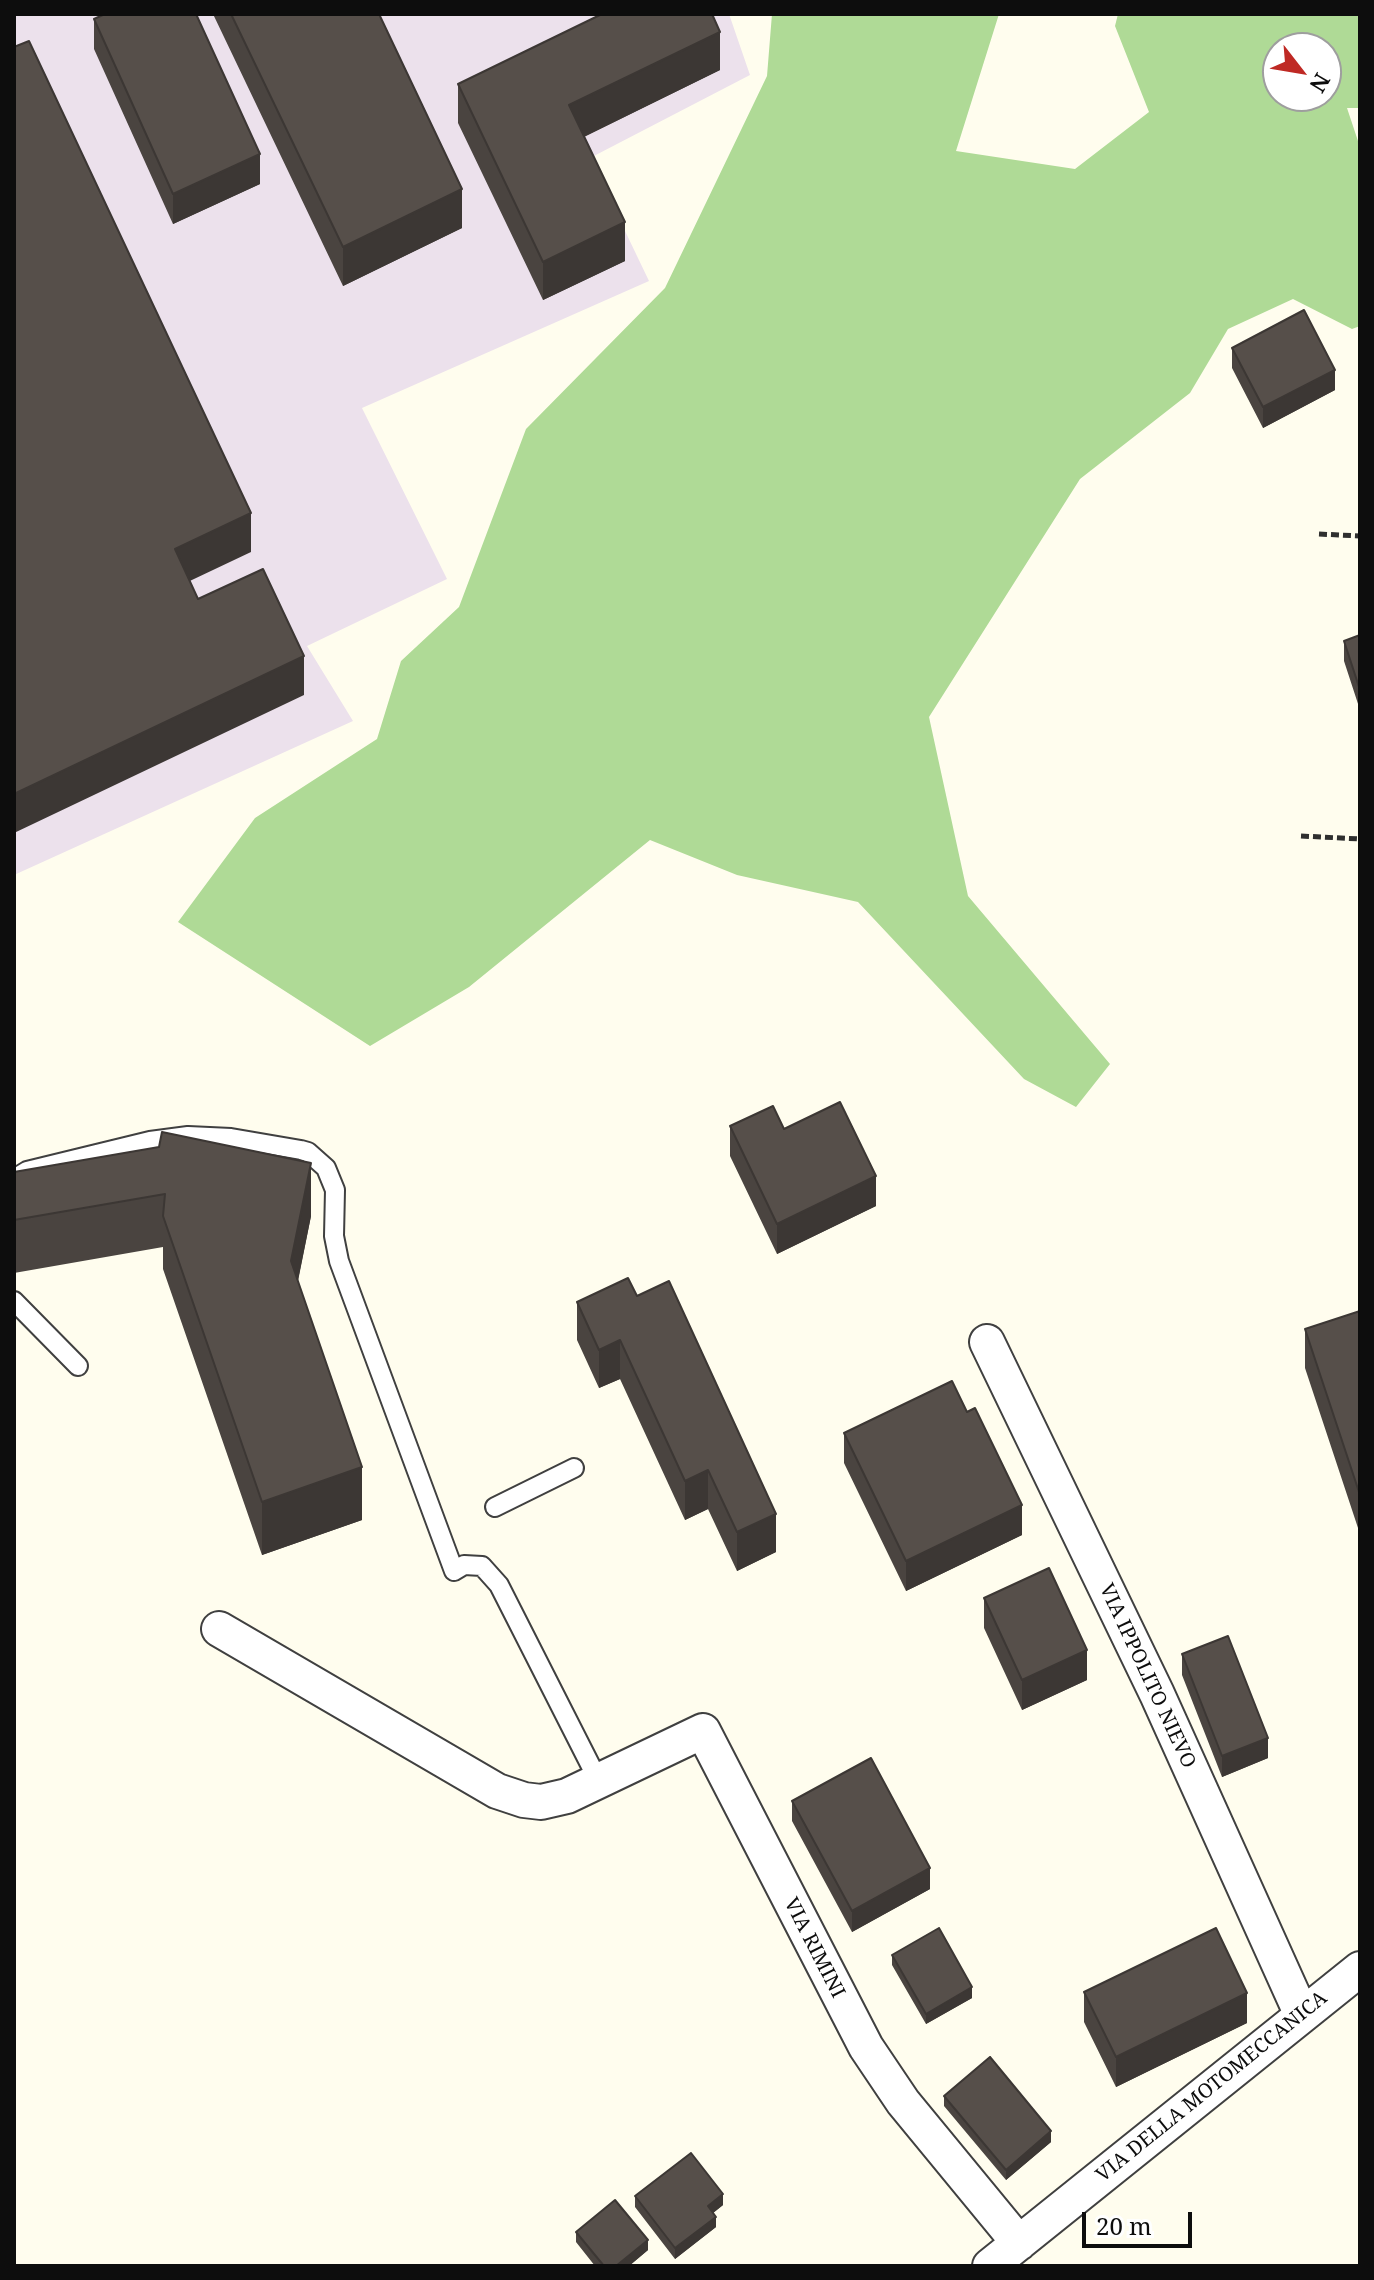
<!DOCTYPE html>
<html>
<head>
<meta charset="utf-8">
<style>
	body { margin:0 }
	#map { position:relative; width:1374px; height:2280px; overflow:hidden; background:#fffdee; font-family:"Noto Serif",serif }
	canvas { display:block }
	.frame { position:absolute; inset:0; border:16px solid #0d0d0d; pointer-events:none }
	.north { position:absolute; left:1262px; top:32px; width:80px; height:80px; box-sizing:border-box; background:#fff; border:2px solid #9e9e9e; border-radius:50%; rotate:121deg; font-size:22px; font-weight:700; line-height:32px; text-align:center; color:#0d0d0d }
	.north::after { content:''; display:block; margin:auto; width:28px; height:36px; background:#bf2924; clip-path:polygon(50% 0,100% 100%,50% 72%,0 100%) }
	.scale { position:absolute; left:1082px; top:2212px; width:110px; height:36px; box-sizing:border-box; border:4px solid #0d0d0d; border-top:0; padding-left:10px; font-size:24px; line-height:28px; white-space:nowrap; color:#0d0d0d; -webkit-text-stroke:6px #fff; paint-order:stroke }
</style>
</head>
<body>
<div id="map">
<canvas width="1374" height="2280"></canvas>
<div class="frame"></div>
<div class="north">N</div>
<div class="scale">20 m</div>
</div>
<script>
const ctx = document.querySelector('canvas').getContext('2d');
ctx.lineJoin = 'round';
function paint(path, color) { ctx.fillStyle = color; ctx.fill(path, 'evenodd'); }
const poly = rows => new Path2D(rows.map(r => 'M' + r).join(''));
function stroke(path, color, width, dash) { ctx.strokeStyle = color; ctx.lineWidth = width; ctx.lineCap = dash ? 'butt' : 'round'; ctx.setLineDash(dash || []); ctx.stroke(path); }
function label(font, color, halo, rows, align = 'center') {
  ctx.font = font + ' "Noto Serif",serif'; ctx.lineWidth = 8; ctx.setLineDash([]); ctx.textBaseline = 'middle'; ctx.strokeStyle = halo; ctx.fillStyle = color; for (const [text, x, y, turn = 0] of rows) {
    ctx.save(); ctx.translate(x, y); ctx.rotate((+turn || 0) * Math.PI / 180); ctx.textAlign = isNaN(turn) ? turn : align; if (halo) ctx.strokeText(text, 0, 0); ctx.fillText(text, 0, 0); ctx.restore();
  }
}
const industrial = poly([
	[14,14,729,14,750,75,590,158,649,281,362,408,447,579,307,646,353,721,14,875]
]);
const forest = poly([
	[772,14,999,14,956,151,1075,169,1149,112,1115,26,1118,14,1360,14,1360,108,1347,108,1360,147,1360,326,1352,329,1293,299,1228,329,1190,393,1080,479,929,717,968,896,1110,1064,1076,1107,1024,1079,858,902,737,875,650,840,469,987,370,1046,178,922,255,818,377,739,401,661,459,607,526,429,665,288,767,76],
	[1278,48,1326,48,1326,96,1278,96]
]);
const path = poly([
	[1319,534,1360,536],
	[1301,836,1360,839]
]);
const service = poly([
	[14,1179,27,1171,150,1141,188,1136,231,1138,301,1150,308,1152,326,1168,335,1190,334,1236,339,1261,454,1571,464,1565,482,1566,499,1585,599,1782],
	[14,1301,78,1366],
	[495,1507,574,1468]
]);
const minor = poly([
	[987,1342,1157,1694,1301,2013],
	[219,1629,497,1791,524,1800,541,1802,567,1796,703,1731,866,2047,903,2102,1019,2243],
	[990,2266,1360,1969]
]);
const wall = poly([
	[213,14,379,14,462,228,343,286],
	[594,14,712,14,720,70,584,137,625,261,543,300,458,123,458,84,596,17],
	[94,19,260,184,173,224,94,49],
	[1232,348,1335,390,1263,428,1232,368],
	[1360,635,1360,710,1344,661,1344,641],
	[730,1126,784,1129,876,1206,777,1254,730,1156],
	[159,1147,311,1216,298,1281,362,1520,262,1555,163,1269,163,1247,14,1273,14,1172],
	[637,1296,776,1552,737,1571,708,1509,685,1520,620,1379,599,1388,577,1340,577,1302],
	[1360,1311,1360,1534,1305,1368,1305,1329],
	[844,1433,1022,1535,906,1591,844,1463],
	[984,1598,1087,1680,1022,1710,984,1628],
	[1182,1654,1268,1758,1222,1777,1182,1675],
	[792,1801,930,1889,852,1932,792,1821],
	[892,1955,972,1998,926,2024,892,1965],
	[1084,1992,1247,2023,1116,2087,1084,2022],
	[944,2096,1051,2142,1006,2180,944,2106],
	[635,2196,723,2205,713,2213,716,2227,675,2259,635,2207],
	[576,2232,648,2250,629,2266,595,2266,576,2242]
]);
const shadedWall = poly([
	[720,32,720,70,569,144,569,105],
	[260,154,260,184,173,224,173,194],
	[462,189,462,228,343,286,343,247],
	[625,222,625,261,543,300,543,262],
	[1335,370,1335,390,1263,428,1263,407],
	[251,513,251,552,175,588,175,549],
	[304,656,304,695,14,833,14,794],
	[311,1163,311,1216,291,1314,291,1261],
	[876,1176,876,1206,777,1254,777,1224],
	[620,1340,620,1379,599,1388,599,1350],
	[362,1467,362,1520,262,1555,262,1502],
	[708,1470,708,1509,685,1520,685,1481],
	[1022,1505,1022,1535,906,1591,906,1561],
	[776,1514,776,1552,737,1571,737,1532],
	[1087,1650,1087,1680,1022,1710,1022,1680],
	[1268,1738,1268,1758,1222,1777,1222,1756],
	[930,1868,930,1889,852,1932,852,1911],
	[972,1987,972,1998,926,2024,926,2014],
	[1247,1993,1247,2023,1116,2087,1116,2057],
	[1051,2131,1051,2142,1006,2180,1006,2170],
	[723,2194,723,2205,708,2217,708,2206],
	[716,2217,716,2227,675,2259,675,2248],
	[648,2240,648,2250,629,2266,616,2266]
]);
const building = poly([
	[105,14,196,14,260,154,173,194,94,19,105,14],
	[231,14,379,14,462,189,343,247,231,14],
	[602,14,712,14,720,32,569,105,625,222,543,262,458,84,602,14],
	[29,41,251,513,175,549,198,599,263,569,304,656,14,794,14,47,29,41],
	[1304,310,1335,370,1263,407,1232,348,1304,310],
	[1360,635,1360,690,1344,641,1360,635],
	[840,1102,876,1176,777,1224,730,1126,773,1106,784,1129,840,1102],
	[162,1132,311,1163,291,1261,362,1467,262,1502,163,1216,165,1194,14,1220,14,1172,159,1147,162,1132],
	[628,1278,637,1296,669,1281,776,1514,737,1532,708,1470,685,1481,620,1340,599,1350,577,1302,628,1278],
	[1360,1311,1360,1495,1305,1329,1360,1311],
	[952,1381,967,1412,975,1408,1022,1505,906,1561,844,1433,952,1381],
	[1049,1568,1087,1650,1022,1680,984,1598,1049,1568],
	[1228,1636,1268,1738,1222,1756,1182,1654,1228,1636],
	[871,1758,930,1868,852,1911,792,1801,871,1758],
	[939,1928,972,1987,926,2014,892,1955,939,1928],
	[1216,1928,1247,1993,1116,2057,1084,1992,1216,1928],
	[990,2057,1051,2131,1006,2170,944,2096,990,2057],
	[691,2153,723,2194,708,2206,716,2217,675,2248,635,2196,691,2153],
	[615,2200,648,2240,616,2266,604,2266,576,2232,615,2200]
]);
const streetNames = [
	["VIA IPPOLITO NIEVO",1147,1676,65],
	["VIA RIMINI",814,1948,63],
	["VIA DELLA MOTOMECCANICA",1212,2087,-39]
];
paint(industrial, '#ece1ec');
paint(forest, '#afda96');
stroke(service, '#404040', 22);
stroke(minor, '#404040', 38);
stroke(path, '#2f2f2f', 5, [8, 4]);
stroke(service, '#fff', 18);
stroke(minor, '#fff', 34);
paint(wall, '#4a4440');
paint(shadedWall, '#3c3734');
paint(building, '#564f4a');
stroke(building, '#3c3734', 2);
label('20px', '#0d0d0d', '#fff', streetNames);
</script>
</body>
</html>
